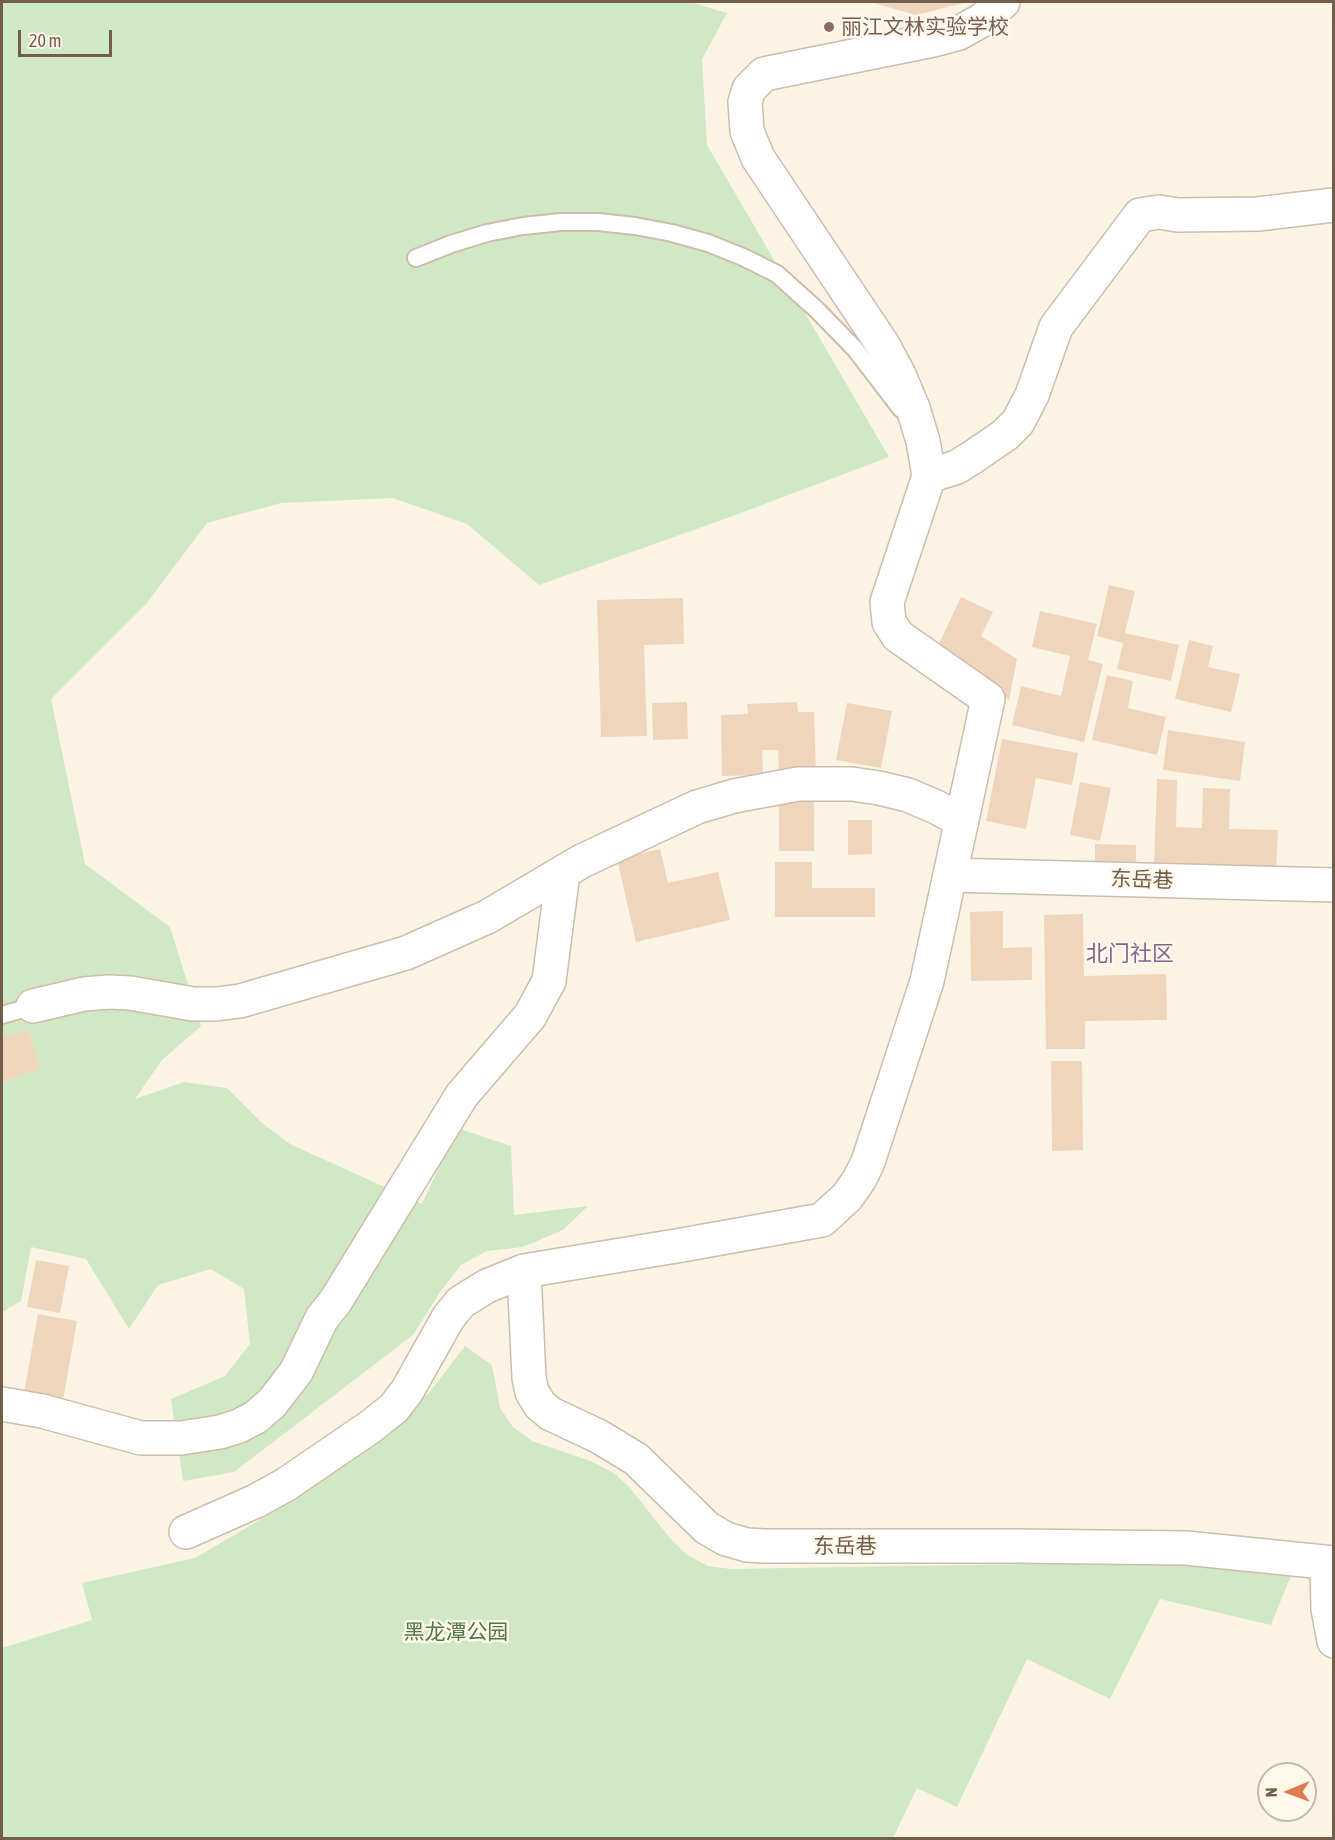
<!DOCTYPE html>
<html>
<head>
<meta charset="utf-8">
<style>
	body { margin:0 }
	#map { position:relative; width:1335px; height:1840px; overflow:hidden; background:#fbf4e5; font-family:"Asap Condensed",sans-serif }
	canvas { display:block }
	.frame { position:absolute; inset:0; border:3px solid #735d4b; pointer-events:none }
	.north { position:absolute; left:1257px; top:1762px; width:60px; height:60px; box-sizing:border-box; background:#fef8eb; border:2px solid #c6baab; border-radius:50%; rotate:269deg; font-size:16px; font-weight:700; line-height:24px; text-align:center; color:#735d4b }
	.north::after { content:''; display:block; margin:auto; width:21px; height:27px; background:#e07b4f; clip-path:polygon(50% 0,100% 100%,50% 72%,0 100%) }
	.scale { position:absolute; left:18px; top:30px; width:94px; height:27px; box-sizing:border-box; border:3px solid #735d4b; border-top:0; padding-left:8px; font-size:18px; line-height:21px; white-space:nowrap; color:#735d4b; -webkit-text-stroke:4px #fef8eb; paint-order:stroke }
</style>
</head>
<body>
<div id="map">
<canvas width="1335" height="1840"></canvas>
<div class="frame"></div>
<div class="north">N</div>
<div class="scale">20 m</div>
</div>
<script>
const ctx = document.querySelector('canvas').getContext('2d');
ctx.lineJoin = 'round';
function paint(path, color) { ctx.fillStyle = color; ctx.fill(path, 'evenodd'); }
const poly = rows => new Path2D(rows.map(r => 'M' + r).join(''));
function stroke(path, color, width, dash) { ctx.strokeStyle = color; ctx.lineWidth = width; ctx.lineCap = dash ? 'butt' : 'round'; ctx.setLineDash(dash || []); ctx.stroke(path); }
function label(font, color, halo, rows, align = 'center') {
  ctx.font = font + ' "Asap Condensed","Noto Sans SC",sans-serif'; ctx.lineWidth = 5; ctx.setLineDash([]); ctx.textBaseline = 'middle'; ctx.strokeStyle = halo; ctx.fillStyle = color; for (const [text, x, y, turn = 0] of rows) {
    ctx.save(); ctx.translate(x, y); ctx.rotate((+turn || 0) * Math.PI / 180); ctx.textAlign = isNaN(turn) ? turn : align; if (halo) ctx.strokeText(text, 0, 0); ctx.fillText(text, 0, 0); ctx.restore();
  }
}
const green = poly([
	[2,2,690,2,727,13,702,59,707,145,889,457,733,516,539,585,467,524,393,498,281,503,207,523,146,604,51,699,85,864,170,927,201,1026,162,1060,135,1099,184,1082,227,1088,261,1122,290,1144,422,1204,457,1128,511,1146,514,1215,588,1206,563,1230,523,1247,487,1251,461,1265,440,1292,413,1335,234,1472,183,1481,171,1399,225,1376,250,1344,244,1289,211,1269,158,1285,129,1329,86,1259,31,1247,21,1301,2,1312],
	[465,1346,492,1365,500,1408,513,1427,532,1441,593,1462,614,1473,630,1488,673,1542,689,1556,708,1566,731,1569,1205,1561,1293,1570,1271,1625,1160,1599,1110,1699,1027,1659,957,1807,917,1788,893,1838,2,1838,2,1648,92,1620,82,1583,195,1558,280,1508,429,1393]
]);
const building = poly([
	[870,2,968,2,916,15],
	[1109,585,1135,591,1125,633,1179,645,1171,681,1117,669,1123,643,1097,636],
	[961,597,993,612,981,636,1017,659,1009,700,935,652],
	[683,598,684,644,644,645,647,736,601,737,597,600],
	[1040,611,1097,624,1088,660,1103,664,1084,742,1012,725,1021,686,1061,696,1070,656,1032,647],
	[1189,640,1213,646,1208,667,1240,674,1231,712,1175,699],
	[1107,675,1133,681,1128,708,1166,717,1157,755,1092,740],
	[687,702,688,739,653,740,652,703],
	[797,702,798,712,814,712,816,773,779,774,778,750,762,750,763,775,722,776,721,715,748,714,747,704],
	[847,703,892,711,881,768,836,760],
	[1168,730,1245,742,1240,781,1163,770],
	[1002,739,1078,753,1072,785,1036,778,1026,829,986,821],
	[1157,779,1177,780,1176,827,1202,828,1203,788,1230,789,1229,829,1278,830,1276,869,1154,865],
	[1080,782,1111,788,1100,841,1070,835],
	[779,795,814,796,814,851,779,851],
	[848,820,872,820,872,854,848,855],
	[1095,844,1136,845,1136,868,1095,867],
	[660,849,668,883,718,872,730,920,636,942,617,859],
	[775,862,812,862,812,888,875,888,875,917,775,917],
	[1003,911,1003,948,1032,947,1032,980,971,981,970,912],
	[1083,914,1084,976,1166,974,1167,1020,1085,1021,1085,1049,1046,1049,1044,915],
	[29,1030,40,1069,2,1082,2,1038],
	[1051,1061,1082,1061,1083,1150,1052,1151],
	[36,1260,69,1266,60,1313,27,1307],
	[38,1314,77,1321,61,1411,22,1404]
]);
const lane = poly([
	[416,258,451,244,487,233,523,226,561,222,598,222,635,226,672,233,708,243,743,257,777,274,817,310,855,349,901,409],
	[2,1015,33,1006]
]);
const street = poly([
	[929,476,957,467,973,457,1005,435,1018,422,1032,395,1056,327,1140,215,1159,212,1178,215,1258,214,1334,205],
	[950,875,1334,885],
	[33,1006,84,994,109,992,130,993,193,1004,216,1004,240,1001,406,953,487,917,582,861,697,807,734,796,798,784,852,784,879,788,908,795,936,807,962,821],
	[524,1271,529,1378,532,1392,540,1405,551,1414,598,1436,636,1459,707,1528,726,1539,747,1545,765,1546,1016,1546,1186,1548,1334,1563],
	[2,1404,42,1411,141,1438,181,1438,220,1432,239,1426,256,1417,272,1403,296,1372,322,1318,335,1302,462,1095,530,1016,549,981,563,873],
	[186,1532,256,1501,285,1485,370,1427,394,1408,407,1391,448,1318,461,1302,487,1286,524,1271,682,1245,822,1220,847,1197,859,1180,868,1162,927,981,988,699,898,636,889,622,887,602,929,476,923,441,913,408,899,375,883,345,758,158,747,131,745,102,749,89,764,74,933,40,959,33,982,20,1003,2],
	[1327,1563,1328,1609,1334,1641]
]);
const markers = [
	[829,27,6,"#8d6e63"]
];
const educationNames = [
	["丽江文林实验学校",841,27]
];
const streetNames = [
	["东岳巷",1142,880,2],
	["东岳巷",845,1546]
];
const parkNames = [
	["黑龙潭公园",456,1632]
];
const neighbourhoodNames = [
	["北门社区",1130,954]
];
paint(green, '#d0e8c4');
paint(building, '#f0d5bd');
stroke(lane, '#ccbdac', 20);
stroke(street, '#ccbdac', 36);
stroke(lane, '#fff', 16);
stroke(street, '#fff', 33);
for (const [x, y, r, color] of markers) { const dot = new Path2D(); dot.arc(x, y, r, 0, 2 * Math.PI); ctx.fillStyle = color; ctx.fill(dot); stroke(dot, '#fef8eb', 2); }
label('21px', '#785e54', '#fef8eb', educationNames, 'left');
label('21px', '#735d4b', '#fef8eb', streetNames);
label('21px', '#4f7843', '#fef8eb', parkNames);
label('22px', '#84638f', '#fef8eb', neighbourhoodNames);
</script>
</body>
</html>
